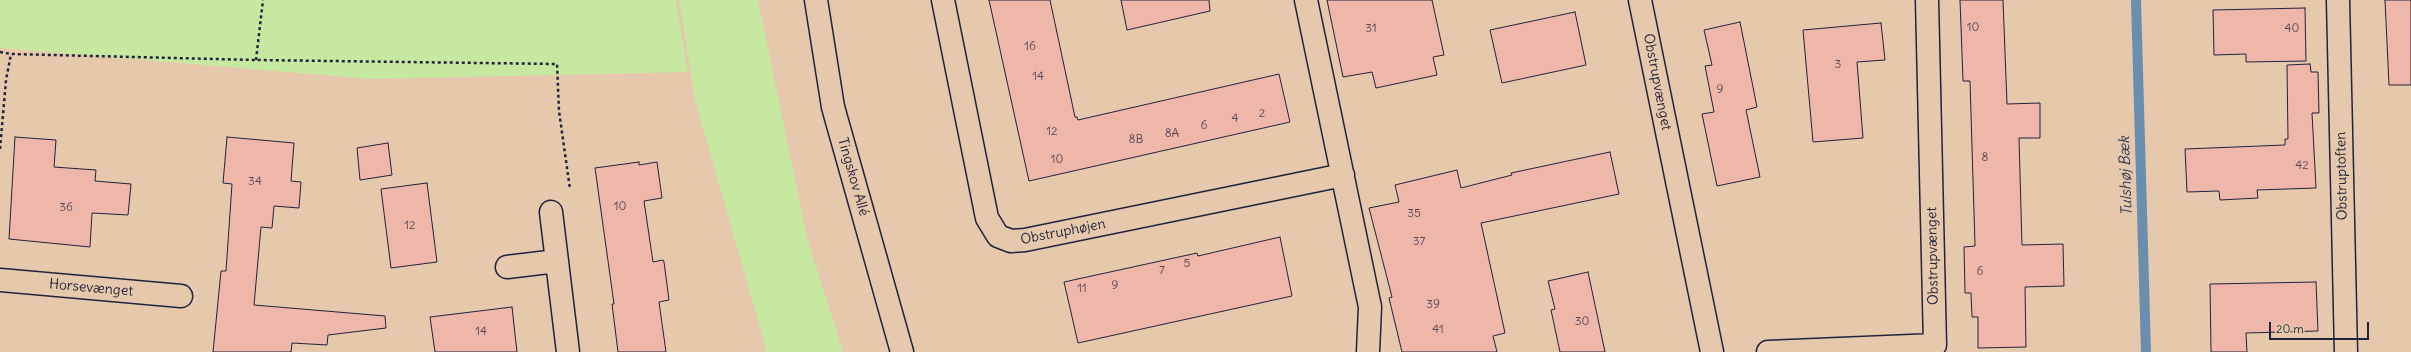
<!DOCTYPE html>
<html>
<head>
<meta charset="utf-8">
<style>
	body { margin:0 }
	#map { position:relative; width:2411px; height:352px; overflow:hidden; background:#e6c9ad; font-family:Delius,sans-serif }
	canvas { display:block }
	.scale { position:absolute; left:2269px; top:322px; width:100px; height:18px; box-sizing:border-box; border:2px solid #22223b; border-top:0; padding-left:5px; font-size:12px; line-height:14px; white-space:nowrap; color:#22223b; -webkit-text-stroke:3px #e6c9ad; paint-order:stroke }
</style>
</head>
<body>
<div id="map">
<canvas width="2411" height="352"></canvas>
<div class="scale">20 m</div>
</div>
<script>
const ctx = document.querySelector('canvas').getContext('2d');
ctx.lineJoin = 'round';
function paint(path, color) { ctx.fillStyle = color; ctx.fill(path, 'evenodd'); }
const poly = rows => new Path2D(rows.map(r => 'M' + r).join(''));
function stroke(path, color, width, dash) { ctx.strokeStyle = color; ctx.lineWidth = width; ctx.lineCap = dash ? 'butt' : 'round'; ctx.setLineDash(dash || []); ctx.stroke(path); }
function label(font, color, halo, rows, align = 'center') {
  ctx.font = font + ' Delius,sans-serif'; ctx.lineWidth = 3.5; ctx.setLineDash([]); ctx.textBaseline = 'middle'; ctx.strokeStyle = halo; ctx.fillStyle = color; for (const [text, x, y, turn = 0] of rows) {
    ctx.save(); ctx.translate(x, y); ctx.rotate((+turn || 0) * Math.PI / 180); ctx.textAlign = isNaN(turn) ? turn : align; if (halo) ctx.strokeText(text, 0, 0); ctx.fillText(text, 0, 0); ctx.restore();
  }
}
const green = poly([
	[0,0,676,0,688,72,371,79,0,48],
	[679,0,758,0,807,238,843,352,767,352,695,100]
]);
const stream = poly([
	[2136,0,2146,352]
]);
const building = poly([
	[989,0,1050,0,1075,117,1077,117,1078,120,1279,74,1290,122,1029,181,989,0],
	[1121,0,1209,0,1210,11,1127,30,1121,0],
	[1327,0,1432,0,1444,55,1433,57,1437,75,1376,88,1372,72,1343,77,1327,0],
	[1960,0,2003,0,2007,104,2040,103,2040,138,2019,138,2022,245,2063,244,2064,286,2025,287,2026,347,1978,348,1978,317,1972,317,1971,293,1965,293,1964,247,1975,246,1970,81,1963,81,1960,0],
	[2385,0,2411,0,2411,85,2389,85,2385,0],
	[2305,8,2306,61,2246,62,2246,54,2214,55,2213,10,2305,8],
	[1575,12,1586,65,1502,83,1490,30,1575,12],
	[1740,22,1757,107,1746,110,1760,177,1717,186,1702,114,1714,112,1705,66,1712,65,1704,30,1740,22],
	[1881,23,1885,60,1857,62,1863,138,1813,142,1803,30,1881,23],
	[2310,64,2311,72,2318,72,2319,113,2312,113,2316,188,2257,190,2258,198,2220,200,2219,191,2187,192,2185,149,2285,145,2285,139,2288,139,2287,65,2310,64],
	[15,137,56,140,54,167,96,170,95,181,131,184,128,215,92,213,90,247,9,239,15,137],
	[227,137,294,143,291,181,301,182,299,208,274,206,272,228,261,227,254,305,385,316,386,328,328,335,327,345,292,343,291,352,213,352,221,271,226,271,232,184,223,183,227,137],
	[388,143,392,175,360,180,357,148,388,143],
	[1610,152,1619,194,1481,223,1505,333,1493,336,1497,352,1402,352,1389,298,1392,297,1369,208,1399,202,1395,185,1457,170,1461,188,1512,175,1511,173,1610,152],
	[639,162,639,165,657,162,662,198,644,201,653,262,663,260,664,262,669,300,659,302,666,352,618,352,612,304,614,304,595,168,639,162],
	[427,183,437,262,391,268,381,189,427,183],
	[1280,237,1292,296,1078,343,1064,282,1197,253,1198,256,1280,237],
	[1588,272,1605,352,1560,352,1551,310,1555,309,1548,281,1588,272],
	[2316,282,2318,331,2246,333,2247,352,2211,352,2210,284,2316,282],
	[512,307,517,352,435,352,430,317,512,307]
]);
const path = poly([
	[0,52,11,54,256,60,557,64,559,111,570,189],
	[256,60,263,0],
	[0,149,6,80,11,54]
]);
const minor = poly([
	[816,0,833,107,902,352],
	[943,0,987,218,998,236,1011,241,1025,240,1343,175],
	[1306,0,1370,307,1368,352],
	[1640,0,1712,352],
	[2338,0,2346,352],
	[551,212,568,352],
	[507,267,557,261],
	[0,280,181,296],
	[1768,352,1935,345,1927,0]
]);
const numberNames = [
	["10",1973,28],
	["31",1371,29],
	["40",2292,29],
	["16",1030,47],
	["3",1838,65],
	["14",1038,77],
	["9",1720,90],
	["2",1262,114],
	["4",1235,119],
	["6",1204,126],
	["12",1052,132],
	["8A",1172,134],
	["8B",1136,140],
	["8",1985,158],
	["10",1057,160],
	["42",2302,166],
	["34",255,182],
	["10",620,207],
	["36",66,208],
	["35",1414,214],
	["12",410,226],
	["37",1419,242],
	["5",1187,264],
	["7",1162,271],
	["6",1980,272],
	["9",1115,286],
	["11",1082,289],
	["39",1433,305],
	["30",1582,322],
	["41",1438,330],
	["14",481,332]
];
const streetNames = [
	["Obstrupvænget",1657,82,79],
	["Obstruptoften",2342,176,-91],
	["Tingskov Allé",853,177,74],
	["Obstruphøjen",1063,232,-11],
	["Obstrupvænget",1933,256,-91],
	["Horsevænget",91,288,5]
];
const waterNames = [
	["Tulshøj Bæk",2126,176,-92]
];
paint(green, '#c7e8a1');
stroke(stream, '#6a8eae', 10);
paint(building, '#efb6aa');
stroke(building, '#22223b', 1);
stroke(minor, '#22223b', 25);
stroke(path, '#22223b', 2.5, [3, 3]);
stroke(minor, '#e6c9ad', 22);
label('12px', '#554757', null, numberNames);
label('14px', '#22223b', '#e6c9ad', streetNames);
label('italic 15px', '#343d58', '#e6c9ad', waterNames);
</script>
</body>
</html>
